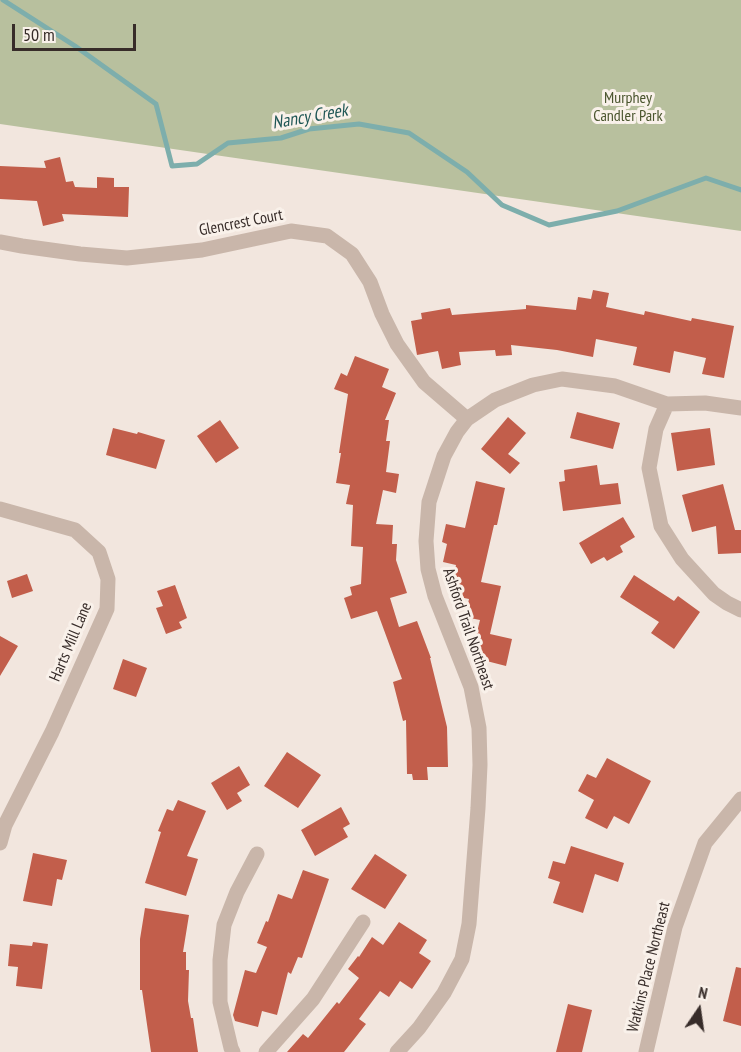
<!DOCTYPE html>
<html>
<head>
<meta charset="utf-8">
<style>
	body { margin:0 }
	#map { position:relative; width:741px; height:1052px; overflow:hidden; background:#f2e6de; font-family:"PT Sans Narrow",sans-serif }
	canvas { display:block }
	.north { position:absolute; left:669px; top:980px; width:60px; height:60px; -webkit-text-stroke:4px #f9f1ea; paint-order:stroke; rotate:13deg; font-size:16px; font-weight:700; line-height:24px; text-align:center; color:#372c29 }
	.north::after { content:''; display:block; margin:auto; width:21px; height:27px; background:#372c29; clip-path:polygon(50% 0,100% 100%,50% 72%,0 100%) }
	.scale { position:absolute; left:12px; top:24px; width:124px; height:27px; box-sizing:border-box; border:3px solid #372c29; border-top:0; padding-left:8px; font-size:18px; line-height:21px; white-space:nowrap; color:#372c29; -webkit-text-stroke:4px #f9f1ea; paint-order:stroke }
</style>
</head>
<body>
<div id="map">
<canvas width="741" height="1052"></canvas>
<div class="north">N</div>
<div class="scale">50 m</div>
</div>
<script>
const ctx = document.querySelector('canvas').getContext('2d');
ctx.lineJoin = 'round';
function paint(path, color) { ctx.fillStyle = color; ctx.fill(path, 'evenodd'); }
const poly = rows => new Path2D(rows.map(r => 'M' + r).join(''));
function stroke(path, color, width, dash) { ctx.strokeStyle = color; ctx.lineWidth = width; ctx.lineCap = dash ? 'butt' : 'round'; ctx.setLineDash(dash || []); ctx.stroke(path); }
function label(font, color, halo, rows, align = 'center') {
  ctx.font = font + ' "PT Sans Narrow",sans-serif'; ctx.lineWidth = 6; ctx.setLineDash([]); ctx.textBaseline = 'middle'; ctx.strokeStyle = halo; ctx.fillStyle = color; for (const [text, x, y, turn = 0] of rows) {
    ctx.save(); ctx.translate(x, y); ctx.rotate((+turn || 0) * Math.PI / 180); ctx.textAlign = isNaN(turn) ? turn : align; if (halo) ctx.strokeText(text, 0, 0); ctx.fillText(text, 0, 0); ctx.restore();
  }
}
const green = poly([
	[0,0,741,0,741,231,0,124]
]);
const stream = poly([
	[3,0,75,46,156,104,172,166,197,164,228,143,281,138,309,129,359,124,409,133,467,172,502,205,549,225,617,211,706,178,741,190]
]);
const building = poly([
	[60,157,66,182,73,181,75,187,97,188,97,177,114,178,114,187,129,187,128,217,62,214,64,221,43,226,37,201,0,199,0,166,46,168,44,161],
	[593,290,609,293,606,307,644,315,645,311,691,321,692,318,734,326,724,378,702,374,706,358,674,351,670,373,633,365,637,347,596,339,593,357,557,350,511,345,512,355,496,356,495,350,459,352,461,365,442,369,438,351,417,355,411,321,422,319,421,313,450,308,452,315,526,309,526,305,576,310,578,297,591,299],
	[355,356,389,369,382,387,396,393,385,420,389,420,386,441,390,441,386,472,399,474,396,493,383,490,376,524,393,525,392,544,397,544,396,560,407,593,390,598,399,627,417,621,431,658,430,658,447,727,448,767,427,767,428,780,413,780,412,774,407,774,406,720,403,721,393,682,402,679,377,611,351,619,344,598,352,595,350,587,361,584,363,547,351,546,353,505,346,504,350,485,336,483,341,453,339,453,348,394,334,389,341,373,347,376],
	[577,412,620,423,613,449,570,438],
	[508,417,526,433,508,454,520,463,510,474,481,449],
	[220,420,239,448,216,463,197,436],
	[113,428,137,434,138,432,165,440,156,469,106,455],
	[710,428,715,465,677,471,671,433],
	[597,465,600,485,618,483,621,504,563,511,559,482,565,481,564,470],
	[476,481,505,488,497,525,494,525,481,582,501,586,490,634,512,639,506,666,471,657,480,620,465,617,469,599,450,595,456,565,443,562,447,544,442,542,446,524,465,528],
	[723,484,735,530,741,530,741,553,718,554,716,526,692,532,682,495],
	[623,517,635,537,620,546,623,552,607,561,604,557,591,564,579,543],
	[27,574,33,591,12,598,7,581],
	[634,575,674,601,678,596,700,612,674,649,651,633,659,622,620,597],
	[175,585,187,618,179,622,182,628,166,634,156,608,163,606,157,591],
	[0,636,18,646,0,676],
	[123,659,147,668,136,697,113,689],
	[287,752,321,775,298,808,264,786],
	[607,758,651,781,629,824,614,816,607,829,585,818,594,800,578,791,587,774,596,778],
	[239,766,250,785,237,793,242,801,227,810,211,783],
	[178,800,206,811,187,856,198,859,186,896,145,883,161,832,158,831,167,809,173,811],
	[341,807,350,824,343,828,348,837,315,856,301,830],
	[571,846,624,863,618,882,595,874,583,913,553,903,560,882,548,878,553,861,565,864],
	[33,853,67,860,62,880,57,879,52,906,23,901],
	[375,854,407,875,385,909,351,889],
	[303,870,329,879,302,958,298,957,291,974,288,972,277,1015,262,1011,258,1027,235,1021,233,1015,245,970,256,973,267,947,257,943,266,921,268,922,278,894,292,899],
	[145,908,189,915,183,952,186,952,186,970,189,970,188,1001,191,1018,193,1018,198,1052,151,1052,142,990,140,990,140,939],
	[399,922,427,940,419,953,431,961,412,989,400,981,389,997,380,991,359,1019,366,1024,344,1052,287,1052,303,1034,308,1038,337,1002,339,1004,359,978,348,969,358,956,359,957,372,937,383,945],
	[33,942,48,944,42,989,16,986,18,967,8,966,10,944,32,946],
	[736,967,741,968,741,1026,723,1021],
	[568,1004,592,1010,582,1052,556,1052]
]);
const minor = poly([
	[0,242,22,246,80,254,127,258,202,250,291,231,327,236,352,254,370,282,382,314,397,344,424,382,467,419],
	[667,404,656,429,649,468,661,526,682,559,714,594,727,603,741,610],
	[0,509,75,530,99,552,108,579,107,609,52,732,5,825,0,843],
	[233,1052,231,1048,220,1002,220,960,224,925,237,892,257,854],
	[266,1052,313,999,363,922],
	[397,1052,419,1028,444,993,462,959,469,924,478,808,480,765,479,728,471,687,435,596,428,569,426,541,429,502,444,456,457,432,467,419,495,400,533,385,562,379,615,386,667,404,705,403,741,408],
	[646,1052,675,927,705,843,741,799]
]);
const parkNames = [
	["Murphey",628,98],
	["Candler Park",628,116]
];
const streetNames = [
	["Glencrest Court",241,223,-11],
	["Ashford Trail Northeast",468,629,71],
	["Harts Mill Lane",71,642,-67],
	["Watkins Place Northeast",649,967,-76]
];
const waterNames = [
	["Nancy Creek",310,117,-10]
];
paint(green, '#b8c09e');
stroke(stream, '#7daeac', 5);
paint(building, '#c25e4b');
stroke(minor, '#c9b6aa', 15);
label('16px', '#4a552e', '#f9f1ea', parkNames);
label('16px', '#372c29', '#f9f1ea', streetNames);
label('italic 18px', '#205756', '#f9f1ea', waterNames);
</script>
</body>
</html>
